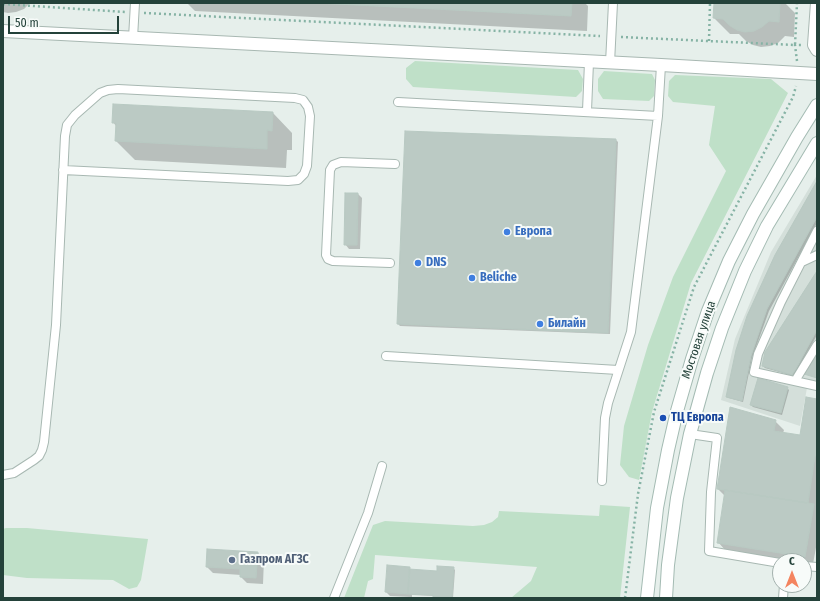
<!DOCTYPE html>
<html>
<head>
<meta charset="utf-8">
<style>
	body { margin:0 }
	#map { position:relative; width:820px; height:601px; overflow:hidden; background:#e6efeb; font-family:"Fira Sans Condensed",sans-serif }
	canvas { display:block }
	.frame { position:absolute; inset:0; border:4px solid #24423a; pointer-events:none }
	.north { position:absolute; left:772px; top:553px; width:40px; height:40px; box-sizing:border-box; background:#f7fbf9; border:1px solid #a3b1ad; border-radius:50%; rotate:0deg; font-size:11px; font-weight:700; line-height:16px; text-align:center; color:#24423a }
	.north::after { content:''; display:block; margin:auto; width:14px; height:18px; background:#f4845f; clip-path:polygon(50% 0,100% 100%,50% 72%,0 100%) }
	.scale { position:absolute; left:8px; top:16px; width:111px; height:18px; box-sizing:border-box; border:2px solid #24423a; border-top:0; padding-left:5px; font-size:12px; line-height:14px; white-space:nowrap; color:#24423a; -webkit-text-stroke:3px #f7fbf9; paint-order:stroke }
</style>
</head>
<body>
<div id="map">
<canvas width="820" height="601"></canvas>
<div class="frame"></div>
<div class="north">С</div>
<div class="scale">50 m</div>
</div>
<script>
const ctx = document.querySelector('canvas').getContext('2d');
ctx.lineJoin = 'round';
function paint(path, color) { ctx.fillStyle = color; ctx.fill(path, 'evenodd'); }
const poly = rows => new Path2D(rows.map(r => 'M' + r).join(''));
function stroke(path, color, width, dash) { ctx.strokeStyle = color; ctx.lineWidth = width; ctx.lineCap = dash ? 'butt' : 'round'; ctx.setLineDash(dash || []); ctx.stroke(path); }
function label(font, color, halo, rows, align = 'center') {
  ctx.font = font + ' "Fira Sans Condensed",sans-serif'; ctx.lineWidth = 4; ctx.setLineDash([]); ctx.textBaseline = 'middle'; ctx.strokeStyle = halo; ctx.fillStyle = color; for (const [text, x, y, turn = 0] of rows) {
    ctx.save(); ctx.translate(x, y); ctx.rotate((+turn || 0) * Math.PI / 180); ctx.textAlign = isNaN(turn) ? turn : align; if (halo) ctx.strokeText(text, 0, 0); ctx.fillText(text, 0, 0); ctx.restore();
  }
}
const built = poly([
	[817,175,817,390,807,388,800,426,721,400,735,339,771,252]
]);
const green = poly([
	[415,61,578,70,583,79,582,91,576,97,413,87,406,79,406,68],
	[604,71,652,74,655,80,654,96,649,101,603,99,598,91,598,79],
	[675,75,771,79,788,93,691,283,652,412,639,480,629,477,620,465,624,426,648,345,673,277,726,171,709,145,715,106,673,102,668,96,669,81],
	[600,505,630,507,620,598,511,598,531,581,537,567,375,555,373,579,368,581,364,598,344,598,373,525,385,521,473,526,484,525,492,522,498,517,499,511,599,516],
	[6,528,27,528,148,539,141,580,137,587,129,589,113,580,27,578,3,575,3,529]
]);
const shadow = poly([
	[3,3,30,3,24,9,16,12,8,13,3,12],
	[187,3,585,3,588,6,587,31,195,11],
	[715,3,785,3,795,13,794,37,785,36,778,43,770,46,761,47,753,45,746,41,739,34,730,34,714,18],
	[273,113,292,133,292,150,287,150,286,168,135,160,116,141,116,126,113,122],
	[616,140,618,142,610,334,400,326,398,324],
	[817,183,817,223,769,311,752,358,743,402,729,398,727,397],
	[358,194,362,198,360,249,349,249,345,244],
	[817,273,817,335,794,376,765,368,763,366],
	[787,388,789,390,782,415,753,407,751,405],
	[817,400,817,542,813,564,804,563,804,561,791,561,726,551,718,542,725,496,718,489,775,421,784,430,783,433,801,436],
	[258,553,264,559,263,584,247,583,241,577,241,575,213,573,207,567],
	[409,568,412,570,438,572,453,568,455,570,453,598,434,598,434,596,412,595,412,597,390,596,386,592]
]);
const building = poly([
	[316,3,572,3,571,16,316,3],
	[714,3,780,3,779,22,769,21,762,27,754,31,745,32,737,30,729,25,723,19,713,18,714,3],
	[113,104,273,112,272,131,267,130,267,149,115,141,116,123,112,123,113,104],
	[405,131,616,139,608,333,397,324,405,131],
	[817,181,817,217,767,309,751,356,742,401,726,397,736,350,747,316,775,255,817,181],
	[345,193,358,193,357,245,344,245,345,193],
	[817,271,817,330,796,369,792,375,762,366,765,352,817,271],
	[817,355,817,378,804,374,817,355],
	[758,378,788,387,781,413,750,405,758,378],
	[806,397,817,399,817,456,815,456,808,503,717,489,730,407,776,420,774,431,800,435,806,397],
	[725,490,814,504,805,557,717,543,725,490],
	[207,549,258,552,256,578,240,577,240,569,206,567,207,549],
	[387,565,410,567,408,594,385,592,387,565],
	[437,566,454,567,452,598,433,598,433,595,408,594,409,569,437,571,437,566]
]);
const path = poly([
	[3,4,125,12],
	[144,13,600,36],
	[621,37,795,45,797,3],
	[709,41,710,3],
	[797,61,795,45,801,45],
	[625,598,638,494,654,412,694,287,793,97,796,86]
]);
const lane = poly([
	[133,38,135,3],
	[610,63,613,3],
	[398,102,658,116,631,332,608,403,605,418,602,481],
	[587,111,589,62],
	[658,116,661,65],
	[817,231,781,302,758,354,754,372,817,386],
	[802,262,817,255],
	[390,263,333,261,328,259,326,255,330,170,333,165,341,162,395,164],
	[386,356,618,370],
	[795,381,817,345],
	[690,434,717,438,711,492,709,551,780,563],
	[3,475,14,473,34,460,39,456,42,450,44,442,56,325,65,136,67,125,75,115,100,93,108,90,118,89,295,98,303,100,308,107,310,116,307,166,304,174,298,180,288,181,63,170],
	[804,566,817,567],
	[334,598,368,513,382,466],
	[783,598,784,585]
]);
const street = poly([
	[817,3,814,45,817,50],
	[3,31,661,65,817,74]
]);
const secondary = poly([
	[647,598,657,508,668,450,677,411,692,359,708,311,729,261,753,214,797,137,817,105],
	[666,598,668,565,677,498,690,434,707,373,722,328,745,271,767,226,817,143]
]);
const markers = [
	[507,232,4,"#3f7fe0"],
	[418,263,4,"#3f7fe0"],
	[472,278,4,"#3f7fe0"],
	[540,324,4,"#3f7fe0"],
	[663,418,4,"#1a4fb4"],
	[232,560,4,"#5c6f8a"]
];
const shopNames = [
	["Европа",515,232],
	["DNS",426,263],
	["Beliche",480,278],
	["Билайн",548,324]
];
const streetNames = [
	["Мостовая улица",699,340,-71]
];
const transitNames = [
	["ТЦ Европа",671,418]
];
const serviceNames = [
	["Газпром АГЗС",240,560]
];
paint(built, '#d4dfda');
paint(green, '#bfe0c8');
paint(shadow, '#0003');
paint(building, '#bbcac4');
stroke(building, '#b8c9c2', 1);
stroke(lane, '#a8b8b2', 10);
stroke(street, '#a8b8b2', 14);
stroke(secondary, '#a4bbb3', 14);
stroke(path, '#86b3a5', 2.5, [2, 3]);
stroke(lane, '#fff', 8);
stroke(street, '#fff', 12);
stroke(secondary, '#fff', 12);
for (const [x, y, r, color] of markers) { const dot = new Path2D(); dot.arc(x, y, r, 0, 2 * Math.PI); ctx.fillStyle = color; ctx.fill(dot); stroke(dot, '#f7fbf9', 1.5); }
label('bold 12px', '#366cbe', '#f7fbf9', shopNames, 'left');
label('12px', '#24423a', '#f7fbf9', streetNames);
label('bold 12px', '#164399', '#f7fbf9', transitNames, 'left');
label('bold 12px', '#4e5e75', '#f7fbf9', serviceNames, 'left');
</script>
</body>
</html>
